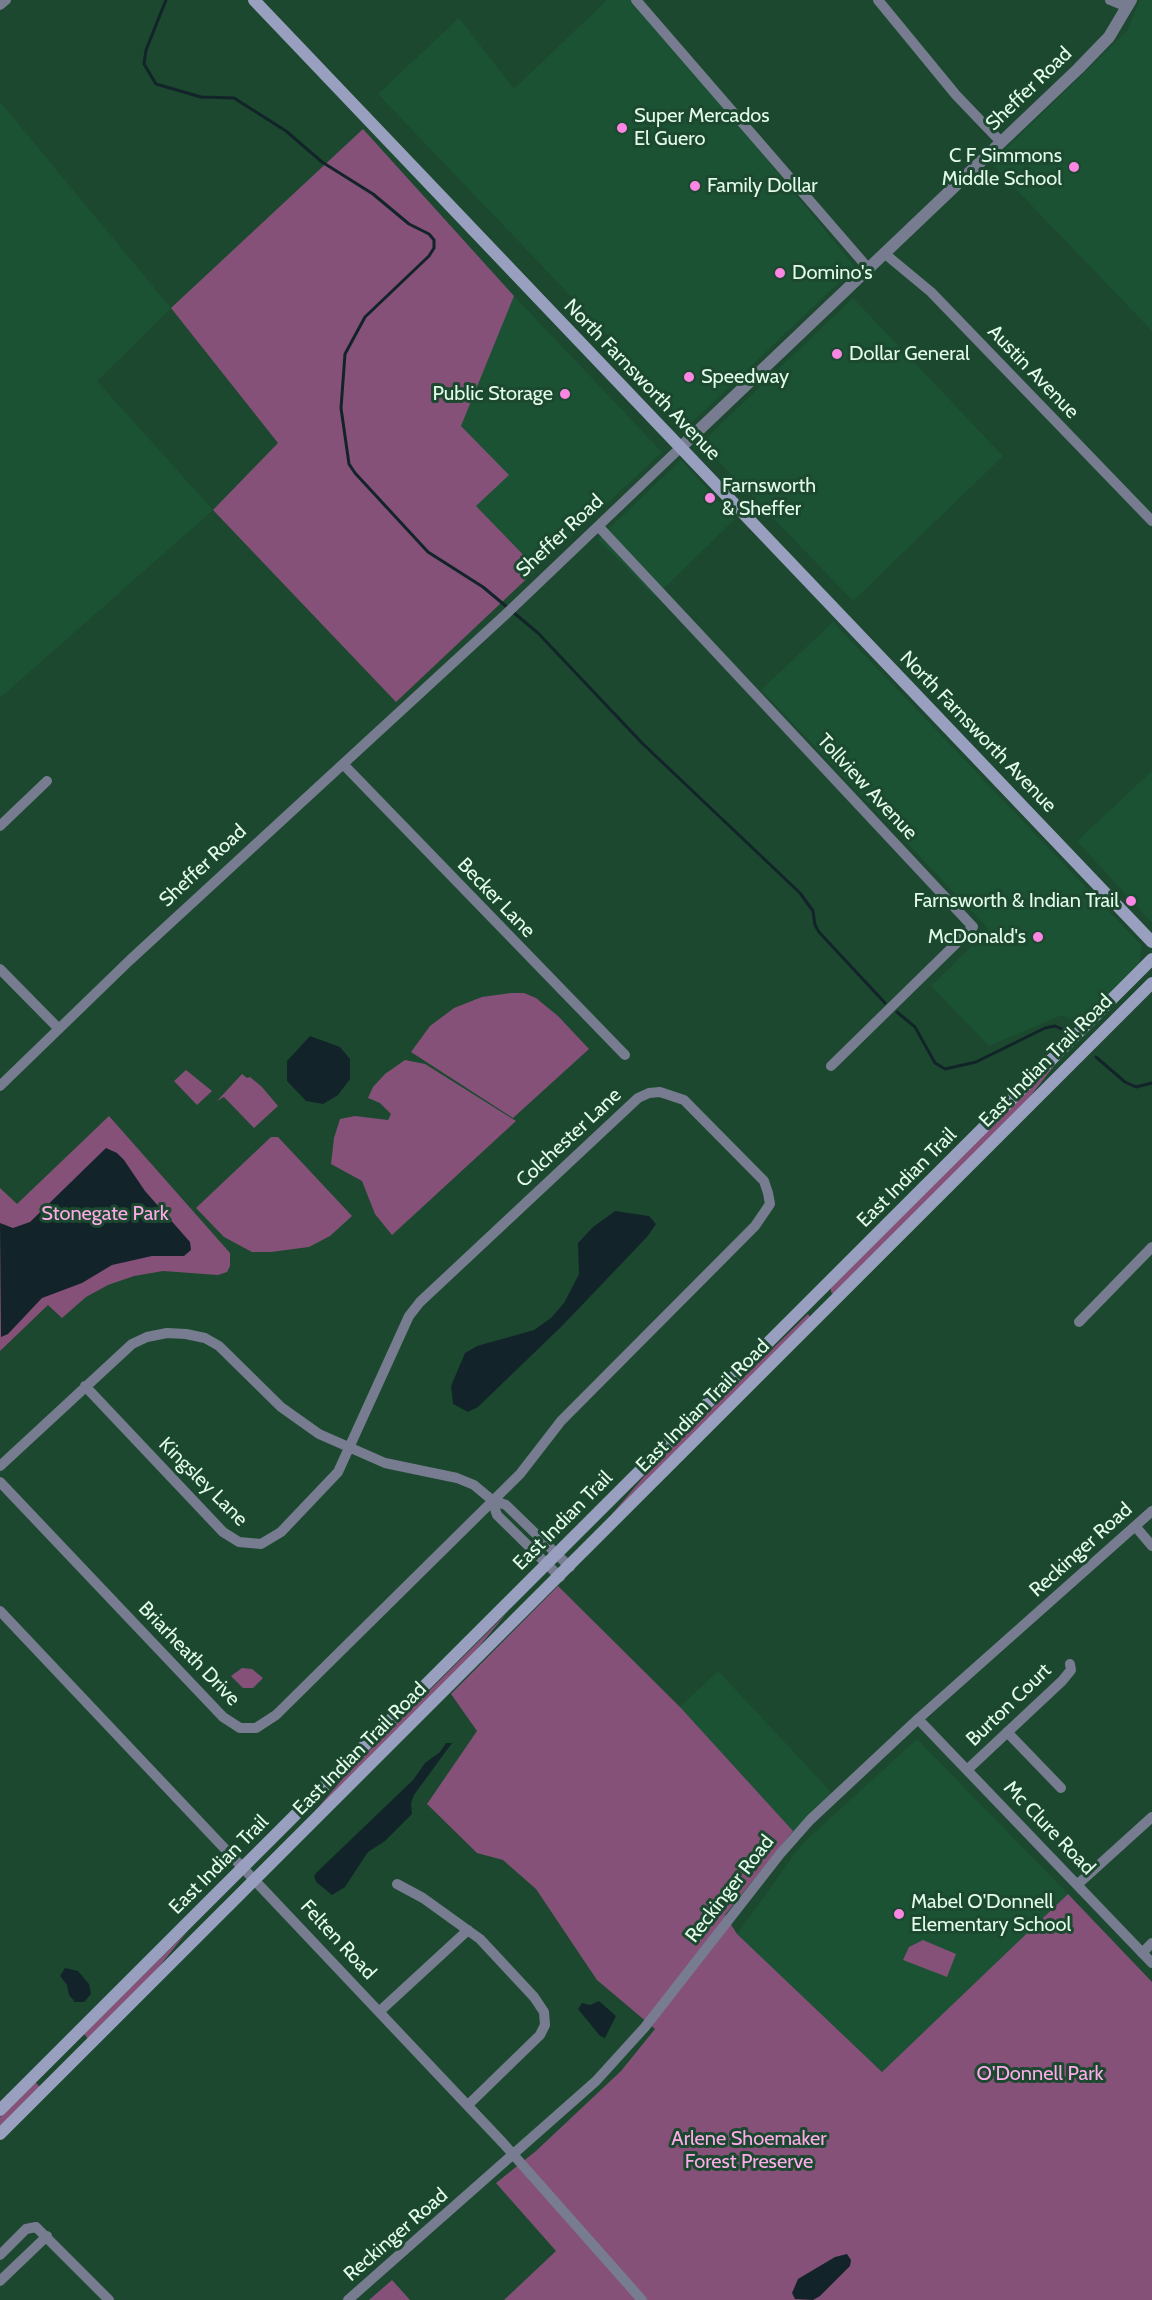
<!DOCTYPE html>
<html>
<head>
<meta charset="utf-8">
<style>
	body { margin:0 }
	canvas { display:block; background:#1b482e }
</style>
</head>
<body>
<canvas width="1152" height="2300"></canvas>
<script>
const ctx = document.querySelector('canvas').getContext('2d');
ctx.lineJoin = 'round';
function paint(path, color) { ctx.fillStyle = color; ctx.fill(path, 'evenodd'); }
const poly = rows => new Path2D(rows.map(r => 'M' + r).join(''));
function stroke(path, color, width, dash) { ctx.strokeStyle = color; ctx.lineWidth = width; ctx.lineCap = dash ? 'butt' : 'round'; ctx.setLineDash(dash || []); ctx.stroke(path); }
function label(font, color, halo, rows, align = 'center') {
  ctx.font = font + ' Cabin,sans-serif'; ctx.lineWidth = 6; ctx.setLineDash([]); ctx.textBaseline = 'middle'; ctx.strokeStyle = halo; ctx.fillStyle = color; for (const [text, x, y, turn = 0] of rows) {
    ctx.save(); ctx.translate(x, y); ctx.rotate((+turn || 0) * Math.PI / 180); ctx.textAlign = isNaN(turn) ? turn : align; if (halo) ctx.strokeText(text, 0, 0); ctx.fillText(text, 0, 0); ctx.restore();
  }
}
const built = poly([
	[607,0,636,0,855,267,687,427,607,334,378,94,459,18,514,89],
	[1140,0,1152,0,1152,331,991,163,1127,31],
	[0,102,171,308,97,381,213,510,0,698],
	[514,296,662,452,537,569,476,506,461,426],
	[853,298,1003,456,853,601,701,443],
	[681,460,735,519,655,597,598,539],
	[833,622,1142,946,1139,964,1079,1023,1062,1015,989,1046,931,986,989,929,761,690],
	[1152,771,1152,923,1077,841],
	[718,1671,834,1795,793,1831,680,1707],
	[917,1739,1068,1894,882,2072,737,1934,802,1844]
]);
const green = poly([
	[363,129,514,296,461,426,509,475,476,506,537,569,396,702,213,510,278,443,171,308],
	[511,993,524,993,536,998,558,1016,589,1049,513,1118,411,1052,430,1026,454,1008,482,997],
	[1061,1057,1025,1103,833,1294,831,1292,831,1288],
	[405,1060,425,1064,516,1121,392,1235,375,1214,362,1181,331,1164,334,1138,340,1119,355,1116,388,1120,391,1114,380,1103,368,1098,373,1087,385,1074],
	[186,1070,212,1091,197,1105,174,1081],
	[242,1074,247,1078,250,1077,262,1087,278,1106,254,1128,224,1097,217,1101],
	[109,1116,230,1253,230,1266,227,1272,218,1275,163,1271,134,1276,108,1285,86,1297,62,1318,48,1305,0,1351,0,1188,17,1204],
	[271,1137,278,1137,352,1216,330,1236,309,1247,271,1252,252,1252,224,1237,196,1208],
	[808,1314,810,1317,613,1516,612,1514,653,1466],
	[558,1586,680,1707,793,1831,725,1915,737,1934,882,2072,1068,1894,1152,1982,1152,2300,504,2300,556,2251,496,2183,536,2151,621,2071,655,2029,597,1980,536,1889,503,1860,477,1853,427,1804,477,1731,451,1694],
	[506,1614,463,1666,310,1817,350,1770],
	[242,1668,252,1669,263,1678,253,1688,243,1688,231,1676],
	[187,1932,149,1979,88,2039,84,2034],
	[923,1940,956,1954,947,1977,903,1960,909,1947],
	[35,2082,40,2087,0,2126,0,2117],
	[392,2280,410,2300,369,2300]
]);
const water = poly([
	[310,1036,340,1047,350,1059,350,1079,338,1095,323,1104,306,1101,287,1081,287,1061],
	[106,1148,117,1153,124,1160,145,1191,190,1242,191,1250,184,1256,152,1256,112,1265,82,1283,42,1298,8,1334,1,1337,0,1223,13,1228,30,1222],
	[615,1211,649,1216,656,1224,647,1237,562,1326,478,1407,468,1412,453,1404,451,1386,465,1353,477,1346,534,1330,551,1318,564,1303,579,1274,578,1243,593,1227],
	[446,1743,452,1743,414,1795,411,1803,412,1814,385,1841,368,1852,345,1887,332,1895,316,1882,314,1876,316,1873,413,1780,425,1763,440,1752],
	[65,1968,78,1971,89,1984,91,1994,84,2002,75,2002,69,1995,67,1985,60,1976],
	[599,2001,616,2016,605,2038,600,2036,578,2009,582,2003,590,2005],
	[847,2254,851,2260,850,2266,820,2296,813,2300,795,2299,792,2293,798,2279,835,2257]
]);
const stream = poly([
	[166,0,146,50,144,64,156,84,201,97,234,98,286,131,322,162,373,194,409,224,429,234,434,240,434,248,429,256,365,317,345,354,341,408,349,464,355,473,428,552,483,587,538,633,642,743,800,893,813,911,815,925,819,932,885,1003],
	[897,1012,915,1027,935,1063,945,1069,976,1062,1045,1028,1055,1026,1064,1030],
	[1096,1057,1125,1082,1136,1087,1152,1083]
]);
const minor = poly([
	[636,0,868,268],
	[878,0,956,95,1001,142],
	[1110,0,1127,7],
	[0,5,6,0],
	[884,253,931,292,1152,521],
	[599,527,973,927,831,1066],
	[343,764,625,1055],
	[0,826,47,781],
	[0,969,59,1029],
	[0,1086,130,960,505,615,680,448],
	[1079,1322,1152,1247],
	[0,1466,132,1344,147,1337,167,1333,186,1334,205,1338,219,1346,281,1407,319,1434,385,1463,457,1478,474,1485,492,1500,506,1505,570,1567],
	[0,1482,223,1717,240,1728,256,1728,276,1715,520,1474,561,1421,755,1226,770,1204,768,1193,764,1181,684,1100,660,1092,649,1093,638,1098,420,1302,409,1316,338,1472,281,1532,261,1544,239,1542,223,1532,85,1386],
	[492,1500,497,1515,560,1577],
	[1135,1526,1152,1546],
	[0,1611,503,2143,642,2300],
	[918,1719,1152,1963],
	[1007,1732,1061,1788],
	[967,1770,1062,1681,1071,1670,1070,1664],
	[397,1884,423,1898,480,1939,534,1997,544,2012,545,2025,540,2035,468,2105],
	[1078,1884,1152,1817],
	[1142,1953,1152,1943],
	[380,2011,468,1930],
	[0,2255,26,2229,36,2227,109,2300],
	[0,2281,47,2236],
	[348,2300,596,2081,645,2027,780,1854,810,1820,918,1719,1152,1511]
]);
const tertiary = poly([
	[680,448,1078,69,1109,37,1131,0]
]);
const secondary = poly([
	[254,0,1152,942],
	[0,2110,1152,959],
	[0,2134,1152,983]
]);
const markers = [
	[622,128,6,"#fc86e3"],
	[1074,167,6,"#fc86e3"],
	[695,186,6,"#fc86e3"],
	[780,273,6,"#fc86e3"],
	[837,354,6,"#fc86e3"],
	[689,377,6,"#fc86e3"],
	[565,394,6,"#fc86e3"],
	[710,498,6,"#fc86e3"],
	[1131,901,6,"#fc86e3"],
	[1038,937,6,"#fc86e3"],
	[899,1914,6,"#fc86e3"]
];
const streetNames = [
	["Sheffer Road",1029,89,-44],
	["Austin Avenue",1033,372,46],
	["North Farnsworth Avenue",642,380,46],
	["Sheffer Road",560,536,-43],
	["North Farnsworth Avenue",978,732,46],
	["Tollview Avenue",867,787,47],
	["Sheffer Road",203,866,-43],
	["Becker Lane",496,898,46],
	["East Indian Trail Road",1046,1061,-45],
	["Colchester Lane",569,1138,-43],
	["East Indian Trail",907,1178,-45],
	["East Indian Trail Road",703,1406,-45],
	["Kingsley Lane",203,1482,45],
	["East Indian Trail",563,1521,-45],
	["Reckinger Road",1081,1550,-42],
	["Briarheath Drive",189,1654,46],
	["Burton Court",1009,1705,-44],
	["East Indian Trail Road",360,1749,-45],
	["Mc Clure Road",1049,1828,46],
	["East Indian Trail",219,1865,-45],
	["Reckinger Road",730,1889,-52],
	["Felten Road",338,1940,47],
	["Reckinger Road",396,2235,-41]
];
const poiNames = [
	["Super Mercados",634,116],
	["El Guero",634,139],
	["C F Simmons",1062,156,"right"],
	["Middle School",1062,179,"right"],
	["Family Dollar",707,186],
	["Domino's",792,273],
	["Dollar General",849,354],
	["Speedway",701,377],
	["Public Storage",553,394,"right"],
	["Farnsworth",722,486],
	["& Sheffer",722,509],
	["Farnsworth & Indian Trail",1119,901,"right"],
	["McDonald's",1026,937,"right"],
	["Mabel O'Donnell",911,1902],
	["Elementary School",911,1925]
];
const parkNames = [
	["Stonegate Park",105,1214],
	["O'Donnell Park",1040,2074],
	["Arlene Shoemaker",749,2139],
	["Forest Preserve",749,2162]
];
paint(built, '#1b5233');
paint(green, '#855179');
paint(water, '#122429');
stroke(stream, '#122429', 3);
stroke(minor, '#787c90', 10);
stroke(tertiary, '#787c90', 12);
stroke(secondary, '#999fbe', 12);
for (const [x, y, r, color] of markers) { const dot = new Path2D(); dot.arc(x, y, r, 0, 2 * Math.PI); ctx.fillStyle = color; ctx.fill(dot); stroke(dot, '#1b482e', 2); }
label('20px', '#e3fbeb', '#1b482e', streetNames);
label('20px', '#e3fbeb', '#1b482e', poiNames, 'left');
label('20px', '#feabea', '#1b482e', parkNames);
</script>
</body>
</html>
